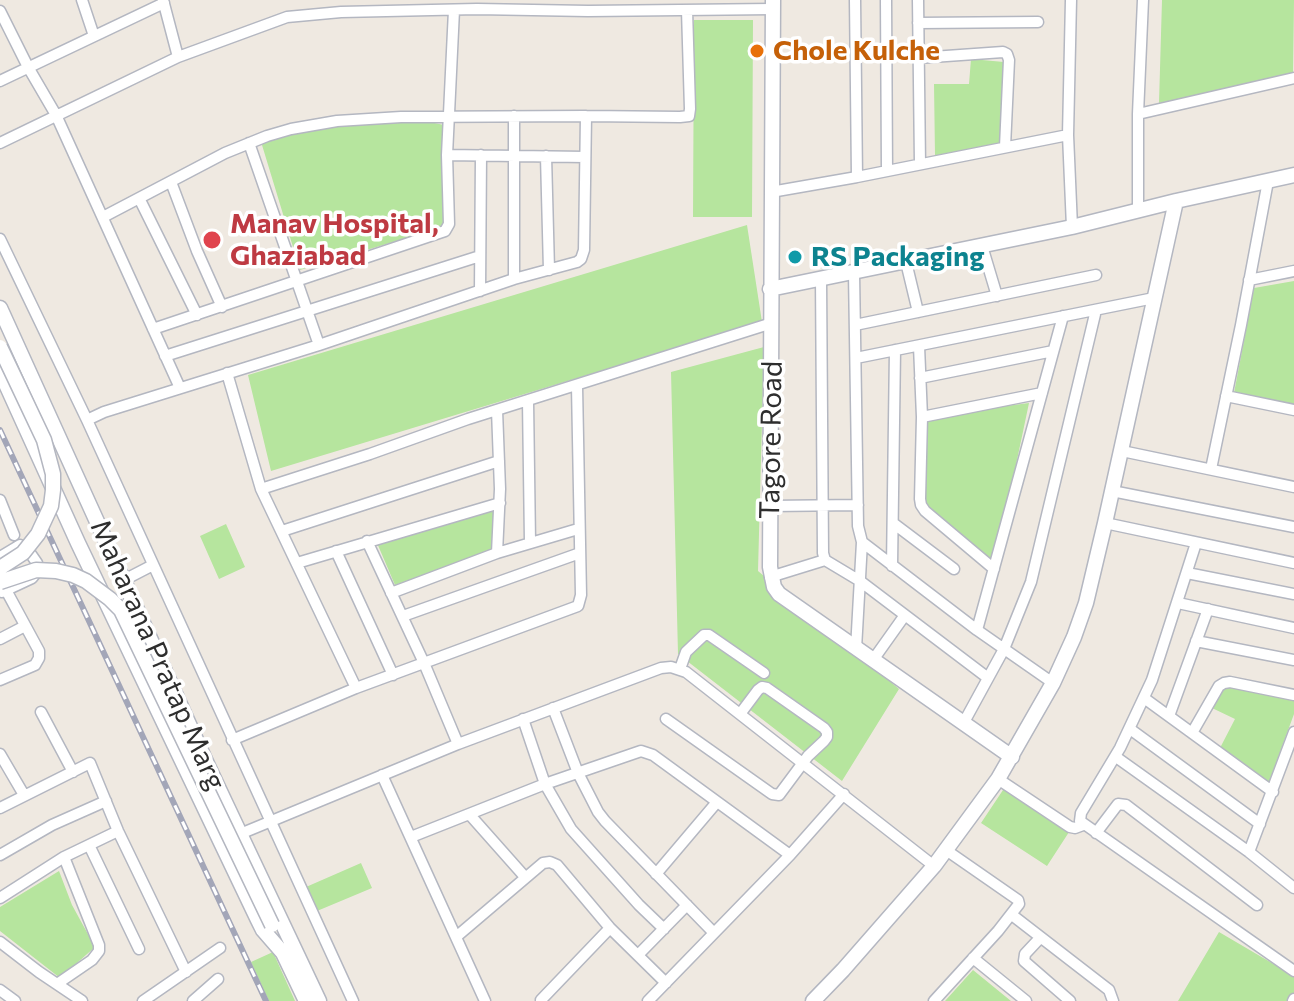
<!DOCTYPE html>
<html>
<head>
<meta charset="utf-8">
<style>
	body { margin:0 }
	canvas { display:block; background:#efe9e1 }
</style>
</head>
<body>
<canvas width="1294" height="1001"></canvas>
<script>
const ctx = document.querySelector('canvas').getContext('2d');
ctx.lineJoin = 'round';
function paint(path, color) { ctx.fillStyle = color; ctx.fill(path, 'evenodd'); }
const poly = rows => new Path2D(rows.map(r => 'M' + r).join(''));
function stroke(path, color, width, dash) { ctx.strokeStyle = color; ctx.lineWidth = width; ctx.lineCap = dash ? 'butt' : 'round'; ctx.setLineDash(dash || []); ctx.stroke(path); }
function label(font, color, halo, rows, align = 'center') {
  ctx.font = font + ' Commissioner,sans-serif'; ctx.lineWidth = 7; ctx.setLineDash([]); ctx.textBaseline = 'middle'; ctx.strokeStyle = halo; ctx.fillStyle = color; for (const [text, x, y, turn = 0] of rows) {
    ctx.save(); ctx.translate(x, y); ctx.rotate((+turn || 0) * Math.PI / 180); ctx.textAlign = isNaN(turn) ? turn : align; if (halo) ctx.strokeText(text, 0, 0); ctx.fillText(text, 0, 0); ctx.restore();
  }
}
const green = poly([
	[1162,0,1294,0,1293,74,1159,103],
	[694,20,753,20,752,217,693,217],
	[971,59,1004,62,1003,146,935,156,934,84,969,84],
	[415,119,444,125,443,227,300,270,262,145,264,141,291,129],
	[747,225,762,322,271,471,248,375],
	[1294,281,1294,404,1234,393,1254,288],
	[764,347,758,571,899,689,842,781,678,654,671,372],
	[1029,403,994,569,917,499,922,417],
	[497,507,495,549,395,585,377,543],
	[226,524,245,567,219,579,200,536],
	[1231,684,1294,698,1294,714,1269,782,1220,748,1235,719,1212,708,1221,689],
	[1005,787,1071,829,1047,866,981,823],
	[361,863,372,888,317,911,306,887],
	[59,871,72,905,95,947,60,978,0,931,0,907],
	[1219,932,1294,976,1294,994,1290,1001,1178,1001],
	[273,952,295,1001,269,1001,251,962],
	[973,970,1011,1001,945,1001]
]);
const street = poly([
	[82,0,94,36],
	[163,0,178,57],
	[855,0,857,177],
	[886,0,887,171],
	[918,0,920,164],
	[1071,0,1068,135,1072,227],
	[0,11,28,67,56,115,180,388],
	[918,23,1038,22],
	[918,58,1003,52,1007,54,1009,60,1005,147],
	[0,81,164,3],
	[1138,114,1294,78],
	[586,116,680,117,689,116,690,109,687,10],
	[0,143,178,57,287,17,341,12,477,9,588,11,773,9],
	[249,143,319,345],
	[447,155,585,157],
	[546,156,549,270],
	[171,182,197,251,222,307],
	[771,192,857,177,1068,135],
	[139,198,197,315],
	[1138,210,1138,114,1143,0],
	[0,239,87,420,353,1001],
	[982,246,997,296],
	[906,262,918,312],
	[854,273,858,526,862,542,977,630,1053,683],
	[514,279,514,116],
	[821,279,823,553,825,560,860,581,988,678],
	[1249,280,1294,271],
	[480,291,481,155],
	[855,325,1096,275],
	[153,329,445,231,449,224,447,155,454,10],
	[919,346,922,417,920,499,921,505,925,511,994,569],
	[165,356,480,256],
	[856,358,1154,298],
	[227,373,261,489,356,688],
	[920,378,1053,351],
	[1226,396,1294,410],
	[528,401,530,542],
	[922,417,1042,393],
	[87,420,104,412,319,345,514,279,577,262,581,259,584,250,586,116,401,117,337,121,291,129,267,136,225,153,103,217],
	[1122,451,1294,487],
	[1211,469,1241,325,1268,181],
	[261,489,370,454,468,419,772,323],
	[1112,491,1294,527],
	[0,500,14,535],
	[770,506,858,505],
	[893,523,954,569],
	[1105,523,1294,563],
	[282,531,499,461],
	[367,541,424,663,458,744],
	[1196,543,1152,680,1120,748,1081,813,1080,821,1294,971],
	[336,551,393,675],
	[497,553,578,529],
	[0,557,20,545,28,550,37,563,36,573,32,578,2,592],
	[297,563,500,503],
	[892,566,895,350],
	[1187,573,1294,594],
	[770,577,825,560],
	[0,579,39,651,39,658,35,665,0,680],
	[124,580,153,565],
	[391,593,497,553,500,489,497,410],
	[1178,603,1294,628],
	[403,616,580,553],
	[977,630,1063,316],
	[0,639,25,626],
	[1196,641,1294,660],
	[856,649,862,542],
	[873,660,905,615],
	[680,669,686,652,704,635,709,635,764,673],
	[1144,698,1273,792],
	[553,708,578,773,598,812,605,821,714,933],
	[41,712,73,772],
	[1169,716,1208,609],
	[523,719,545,784,571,829,639,905,664,929],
	[666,719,772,794,779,795,808,756,824,741,827,737,827,732,824,728,767,688,762,687,758,690,740,714],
	[963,724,1004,649,1031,582,1096,310],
	[1130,729,1260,824],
	[1192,733,1219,686,1224,683,1230,682,1294,695],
	[232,740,356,688,578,606,581,595,577,386],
	[0,754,24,795],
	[1116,757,1249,852,1294,888],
	[382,775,485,1001],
	[998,779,1070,827,1075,828,1083,825],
	[0,808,90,763,118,831,186,972],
	[470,815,525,877],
	[1096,833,1118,804,1126,805,1257,905],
	[240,834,458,744,661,668,671,667,686,672,934,866],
	[411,837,545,784,641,751,653,755,790,855],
	[89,845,139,949],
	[1249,852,1294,732],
	[0,855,52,825,106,801],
	[656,874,717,802],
	[0,898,64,857,118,831],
	[1012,915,1109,990,1113,1001],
	[456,937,543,863,550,862,557,865,610,928,666,983],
	[1040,938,1025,954,1024,961,1070,1001],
	[0,942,39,972,82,1001],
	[638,955,687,905],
	[973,958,1026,1001],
	[57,984,92,960,99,951,99,945,64,857],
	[0,990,15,1001],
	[541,1000,610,928],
	[143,1001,220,948],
	[193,1001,218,979],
	[648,1001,790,855,844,794],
	[934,1001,998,931,1019,904,1018,900,946,850],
	[1293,1001,1294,999]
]);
const secondary = poly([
	[773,0,770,567,774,587,779,594,1012,757],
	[770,289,1072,227,1176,201,1294,175],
	[0,308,207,764,319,1001],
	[0,371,78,543,258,920,263,930,283,953,306,1001],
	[813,1001,843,970,934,866,998,779,1053,683,1074,637,1086,603,1105,523,1176,201]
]);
const rail = poly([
	[0,430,266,1001]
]);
const secondaryBridge = poly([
	[0,347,44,440,53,474,53,490,51,506,38,534,23,553,0,568],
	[0,582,36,570,56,571,73,575,86,581,110,599,121,610,272,925]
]);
const markers = [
	[757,51,8,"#e8710a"],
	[212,240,10,"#e0444e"],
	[795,257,8,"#0f9aa8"]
];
const foodNames = [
	["Chole Kulche",773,51]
];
const healthNames = [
	["Manav Hospital,",230,224],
	["Ghaziabad",230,256]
];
const cultureNames = [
	["RS Packaging",811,257]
];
const streetNames = [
	["Tagore Road",771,440,-89],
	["Maharana Pratap Marg",158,655,66]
];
paint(green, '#b6e59e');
stroke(street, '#b4b7c1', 13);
stroke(secondary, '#b4b7c1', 17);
stroke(street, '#fff', 10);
stroke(secondary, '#fff', 14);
stroke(rail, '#a3a6b8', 6);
stroke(rail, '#fff', 3, [9]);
stroke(secondaryBridge, '#b4b7c1', 17, []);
stroke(secondaryBridge, '#fff', 14);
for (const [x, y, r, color] of markers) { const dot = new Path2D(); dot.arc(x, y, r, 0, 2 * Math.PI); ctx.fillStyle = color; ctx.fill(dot); stroke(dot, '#fff', 3); }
label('bold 28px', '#c56008', '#fff', foodNames, 'left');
label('bold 28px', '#be3a42', '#fff', healthNames, 'left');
label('bold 28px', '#0d838f', '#fff', cultureNames, 'left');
label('28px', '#2e2e2e', '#fff', streetNames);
</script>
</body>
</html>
